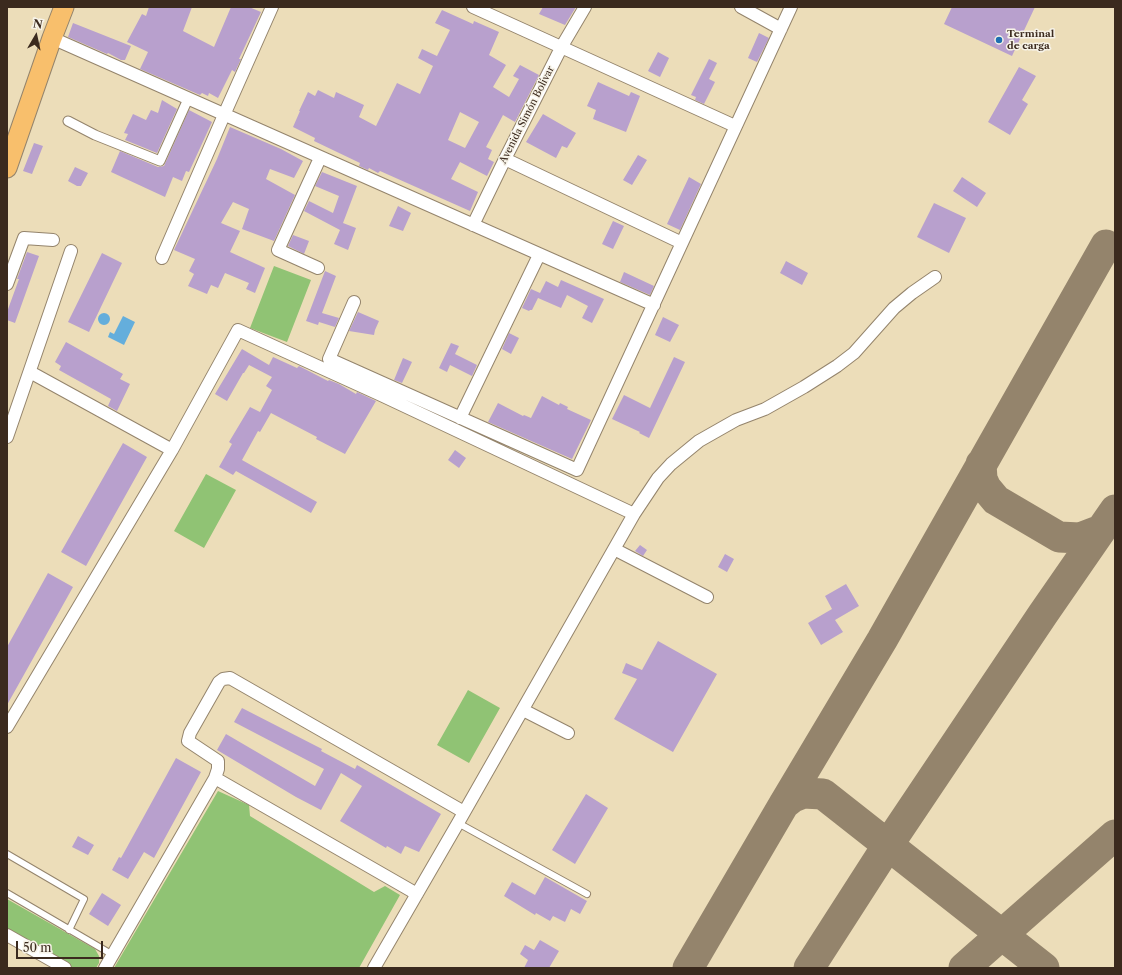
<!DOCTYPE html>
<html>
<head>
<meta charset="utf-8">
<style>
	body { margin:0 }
	#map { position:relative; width:1122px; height:975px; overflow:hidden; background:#ecddb9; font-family:"Libre Caslon Text",serif }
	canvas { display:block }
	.frame { position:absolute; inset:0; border:8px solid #3b2a1e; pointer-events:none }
	.north { position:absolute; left:16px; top:16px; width:40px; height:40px; -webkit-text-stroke:3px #f7f3e8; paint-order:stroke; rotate:9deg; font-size:11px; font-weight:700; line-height:16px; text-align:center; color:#3b2a1e }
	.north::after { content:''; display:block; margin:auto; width:14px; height:18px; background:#3b2a1e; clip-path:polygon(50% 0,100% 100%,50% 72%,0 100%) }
	.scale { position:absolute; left:16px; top:941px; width:87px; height:18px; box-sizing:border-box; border:2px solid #3b2a1e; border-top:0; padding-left:5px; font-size:12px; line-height:14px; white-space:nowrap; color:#3b2a1e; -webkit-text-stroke:3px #f7f3e8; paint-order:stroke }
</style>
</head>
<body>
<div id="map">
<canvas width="1122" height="975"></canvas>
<div class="frame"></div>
<div class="north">N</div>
<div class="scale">50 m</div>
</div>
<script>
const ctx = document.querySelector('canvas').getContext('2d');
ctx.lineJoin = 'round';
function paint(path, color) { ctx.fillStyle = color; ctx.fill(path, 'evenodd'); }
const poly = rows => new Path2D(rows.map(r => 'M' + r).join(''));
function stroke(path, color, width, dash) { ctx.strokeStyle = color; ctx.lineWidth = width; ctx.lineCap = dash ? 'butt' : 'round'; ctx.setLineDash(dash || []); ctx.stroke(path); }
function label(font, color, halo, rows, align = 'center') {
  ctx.font = font + ' "Libre Caslon Text",serif'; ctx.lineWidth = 3; ctx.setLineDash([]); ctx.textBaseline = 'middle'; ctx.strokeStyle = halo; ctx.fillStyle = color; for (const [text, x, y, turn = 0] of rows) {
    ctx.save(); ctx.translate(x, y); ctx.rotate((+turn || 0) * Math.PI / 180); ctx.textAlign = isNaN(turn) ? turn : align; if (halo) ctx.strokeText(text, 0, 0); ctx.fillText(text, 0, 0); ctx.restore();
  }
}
const green = poly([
	[274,266,311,280,287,342,250,328],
	[206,474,236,490,204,548,174,531],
	[468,690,500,708,469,763,437,745],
	[218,791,249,805,250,816,374,892,385,886,400,895,359,968,114,968],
	[7,899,95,949,99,956,99,963,96,968,73,968,7,929]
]);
const water = poly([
	'98 319a6 6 0 1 1 12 0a6 6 0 1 1-12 0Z',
	[123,316,135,322,124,345,108,337,110,332,114,334]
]);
const taxiway = poly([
	[981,464,982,479,986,488,996,500,1059,537,1080,538,1101,530],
	[784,804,793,797,803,793,823,794,1044,968],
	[688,968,784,804,882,640,1106,245],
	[809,968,888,845,1043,614,1115,510],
	[964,968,1115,835]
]);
const building = poly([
	[149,7,192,7,183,31,214,47,231,7,249,7,261,12,239,59,241,59,235,72,232,70,218,98,209,93,208,96,202,93,200,95,140,69,148,52,127,42,142,14,146,16],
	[543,7,576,7,565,25,539,14],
	[952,7,1035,7,1012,56,944,24],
	[442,10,473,24,474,21,499,32,489,55,506,65,493,87,509,97,519,79,513,76,520,65,539,75,515,122,503,115,486,147,492,150,488,159,494,162,487,176,460,162,451,179,478,192,470,211,380,171,378,173,369,168,368,170,359,166,360,163,314,141,315,138,293,127,300,111,299,111,308,92,315,96,318,90,334,98,336,92,364,105,359,117,376,126,397,83,420,94,433,66,418,58,422,49,437,56,450,30,435,23],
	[460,112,479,122,465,148,448,140],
	[73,23,131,46,125,60,121,60,108,53,107,54,68,37],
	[759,33,769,38,757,62,748,58],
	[658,52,669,58,660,77,648,71],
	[709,59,717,63,709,79,715,82,704,104,695,100,696,97,691,95],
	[1019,67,1036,76,1022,100,1028,104,1010,135,988,122],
	[598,82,629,96,631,92,640,96,626,132,593,119,596,110,587,106],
	[162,100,177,109,157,153,125,140,128,134,124,133,133,114,146,120,151,110,158,113],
	[189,110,212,122,189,172,186,171,182,181,173,177,165,197,111,172,120,151,158,167,164,166],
	[543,114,576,133,567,148,562,146,556,158,526,142],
	[230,127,281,149,303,161,294,178,270,169,266,179,295,195,274,241,242,229,249,209,233,202,221,223,240,231,230,252,265,268,255,293,246,289,249,283,225,273,218,288,211,285,207,294,188,286,194,274,189,271,195,259,174,250,217,159],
	[34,143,43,146,32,174,23,171],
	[638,155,647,160,632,185,623,180],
	[75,167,88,173,81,186,77,186,68,181],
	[322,172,357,186,343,223,356,228,348,250,334,244,340,230,304,211,309,201,333,213,339,196,315,186],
	[689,177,701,184,680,230,667,224],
	[962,177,986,193,977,207,953,191],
	[934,203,966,218,949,253,917,237],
	[398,206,411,213,403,231,389,226],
	[613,221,624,226,613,249,602,244],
	[293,235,309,241,304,254,288,246],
	[27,252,39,256,15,323,7,320,7,312,19,279,17,279],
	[102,253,122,263,89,332,68,322],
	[786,261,808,273,802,285,780,273],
	[325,271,336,276,322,313,339,318,335,327,319,322,318,325,306,321],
	[624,272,654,286,650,295,620,282],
	[561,280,604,299,592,323,582,318,588,306,567,295,561,308,538,298,532,310,530,310,529,311,522,308,531,289,540,293,546,281,558,287],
	[358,312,379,321,375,330,374,335,349,331],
	[663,317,679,325,670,342,655,335],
	[509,333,519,338,511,354,502,349],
	[66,342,123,374,120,379,130,384,117,411,108,406,111,399,59,370,61,366,55,362],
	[451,343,459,346,455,354,477,365,472,376,450,365,447,372,439,368],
	[242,349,269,365,273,357,297,368,299,366,328,381,329,380,339,384,356,394,357,392,376,401,345,454,316,439,317,437,271,413,260,432,258,431,242,460,317,502,311,513,236,471,233,475,219,467,232,444,229,442,250,407,260,412,272,390,266,386,272,377,249,365,244,373,243,373,227,401,215,394],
	[674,357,685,362,649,438,639,433,640,432,612,419,624,395,650,408],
	[403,358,412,362,402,383,394,380],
	[542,396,559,405,560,403,568,407,567,409,591,420,572,459,488,422,498,403,523,416,524,415,531,418],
	[123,443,147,457,86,566,61,552],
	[455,450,466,458,459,468,448,460],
	[640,545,647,550,643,556,635,551],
	[725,554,734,559,727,572,718,567],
	[48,573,73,587,7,705,7,647],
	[846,584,859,606,835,620,843,632,821,645,808,623,832,609,825,596],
	[658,641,717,674,673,752,614,719,637,679,622,673,626,663,642,670],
	[242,708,322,749,321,751,355,769,357,765,441,814,419,852,405,846,401,854,387,846,386,848,340,821,362,786,341,773,321,810,296,797,217,750,226,734,315,786,324,769,234,722],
	[176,758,201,772,154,858,144,852,128,879,112,870,119,857,121,858],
	[586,794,608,808,575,864,552,850],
	[78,836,94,845,88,855,72,847],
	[545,877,587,901,580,914,571,909,565,922,553,916,550,921,536,913,535,915,504,896,512,882,535,895],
	[102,893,121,905,108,926,89,914],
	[540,940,559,951,549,968,524,968,528,960,520,954,525,945,534,950]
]);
const service = poly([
	[458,823,587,894],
	[7,854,84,899,69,930],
	[7,893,113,955]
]);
const pedestrian = poly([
	[68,121,95,135,160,161,188,99]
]);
const minor = poly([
	[473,7,735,126],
	[741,7,781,29],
	[52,38,654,305],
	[505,159,682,243],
	[473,225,505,159,562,46,585,7],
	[162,258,224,115,272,7],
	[318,268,278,250,320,158],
	[7,284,24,238,53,240],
	[354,302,329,359,577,470,791,7],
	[30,372,172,450],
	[460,418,539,255],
	[7,437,71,251],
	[614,549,707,597],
	[523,710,568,733],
	[7,727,172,450,238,330,381,395,634,514],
	[215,778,417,894],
	[7,935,65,968],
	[105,968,215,778,218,769,218,761,188,741,190,733,219,682,223,679,230,678,464,812],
	[374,968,458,823,634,514,658,478,671,464,699,441,736,420,765,409,804,387,837,366,854,353,894,308,912,293,935,277]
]);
const primary = poly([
	[7,168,52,38,64,7]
]);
const markers = [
	[999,40,4,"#1f6fb2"]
];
const poiNames = [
	["Terminal",1007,34],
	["de carga",1007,46]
];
const streetNames = [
	["Avenida Simón Bolívar",527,115,-63]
];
paint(green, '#90c374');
paint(water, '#64aedc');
stroke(taxiway, '#94846c', 31);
paint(building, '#b8a0cd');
stroke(service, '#94846c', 8);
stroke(pedestrian, '#94846c', 11);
stroke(minor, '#94846c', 14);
stroke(primary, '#94846c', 21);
stroke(service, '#fff', 6);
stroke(pedestrian, '#fff', 9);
stroke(minor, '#fff', 12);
stroke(primary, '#f8bf6c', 19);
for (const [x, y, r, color] of markers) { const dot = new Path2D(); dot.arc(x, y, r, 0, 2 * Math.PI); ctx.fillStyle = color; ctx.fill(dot); stroke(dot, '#f7f3e8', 1.5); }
label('bold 10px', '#3b2a1e', '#f7f3e8', poiNames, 'left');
label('10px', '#3b2a1e', '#f7f3e8', streetNames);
</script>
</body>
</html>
